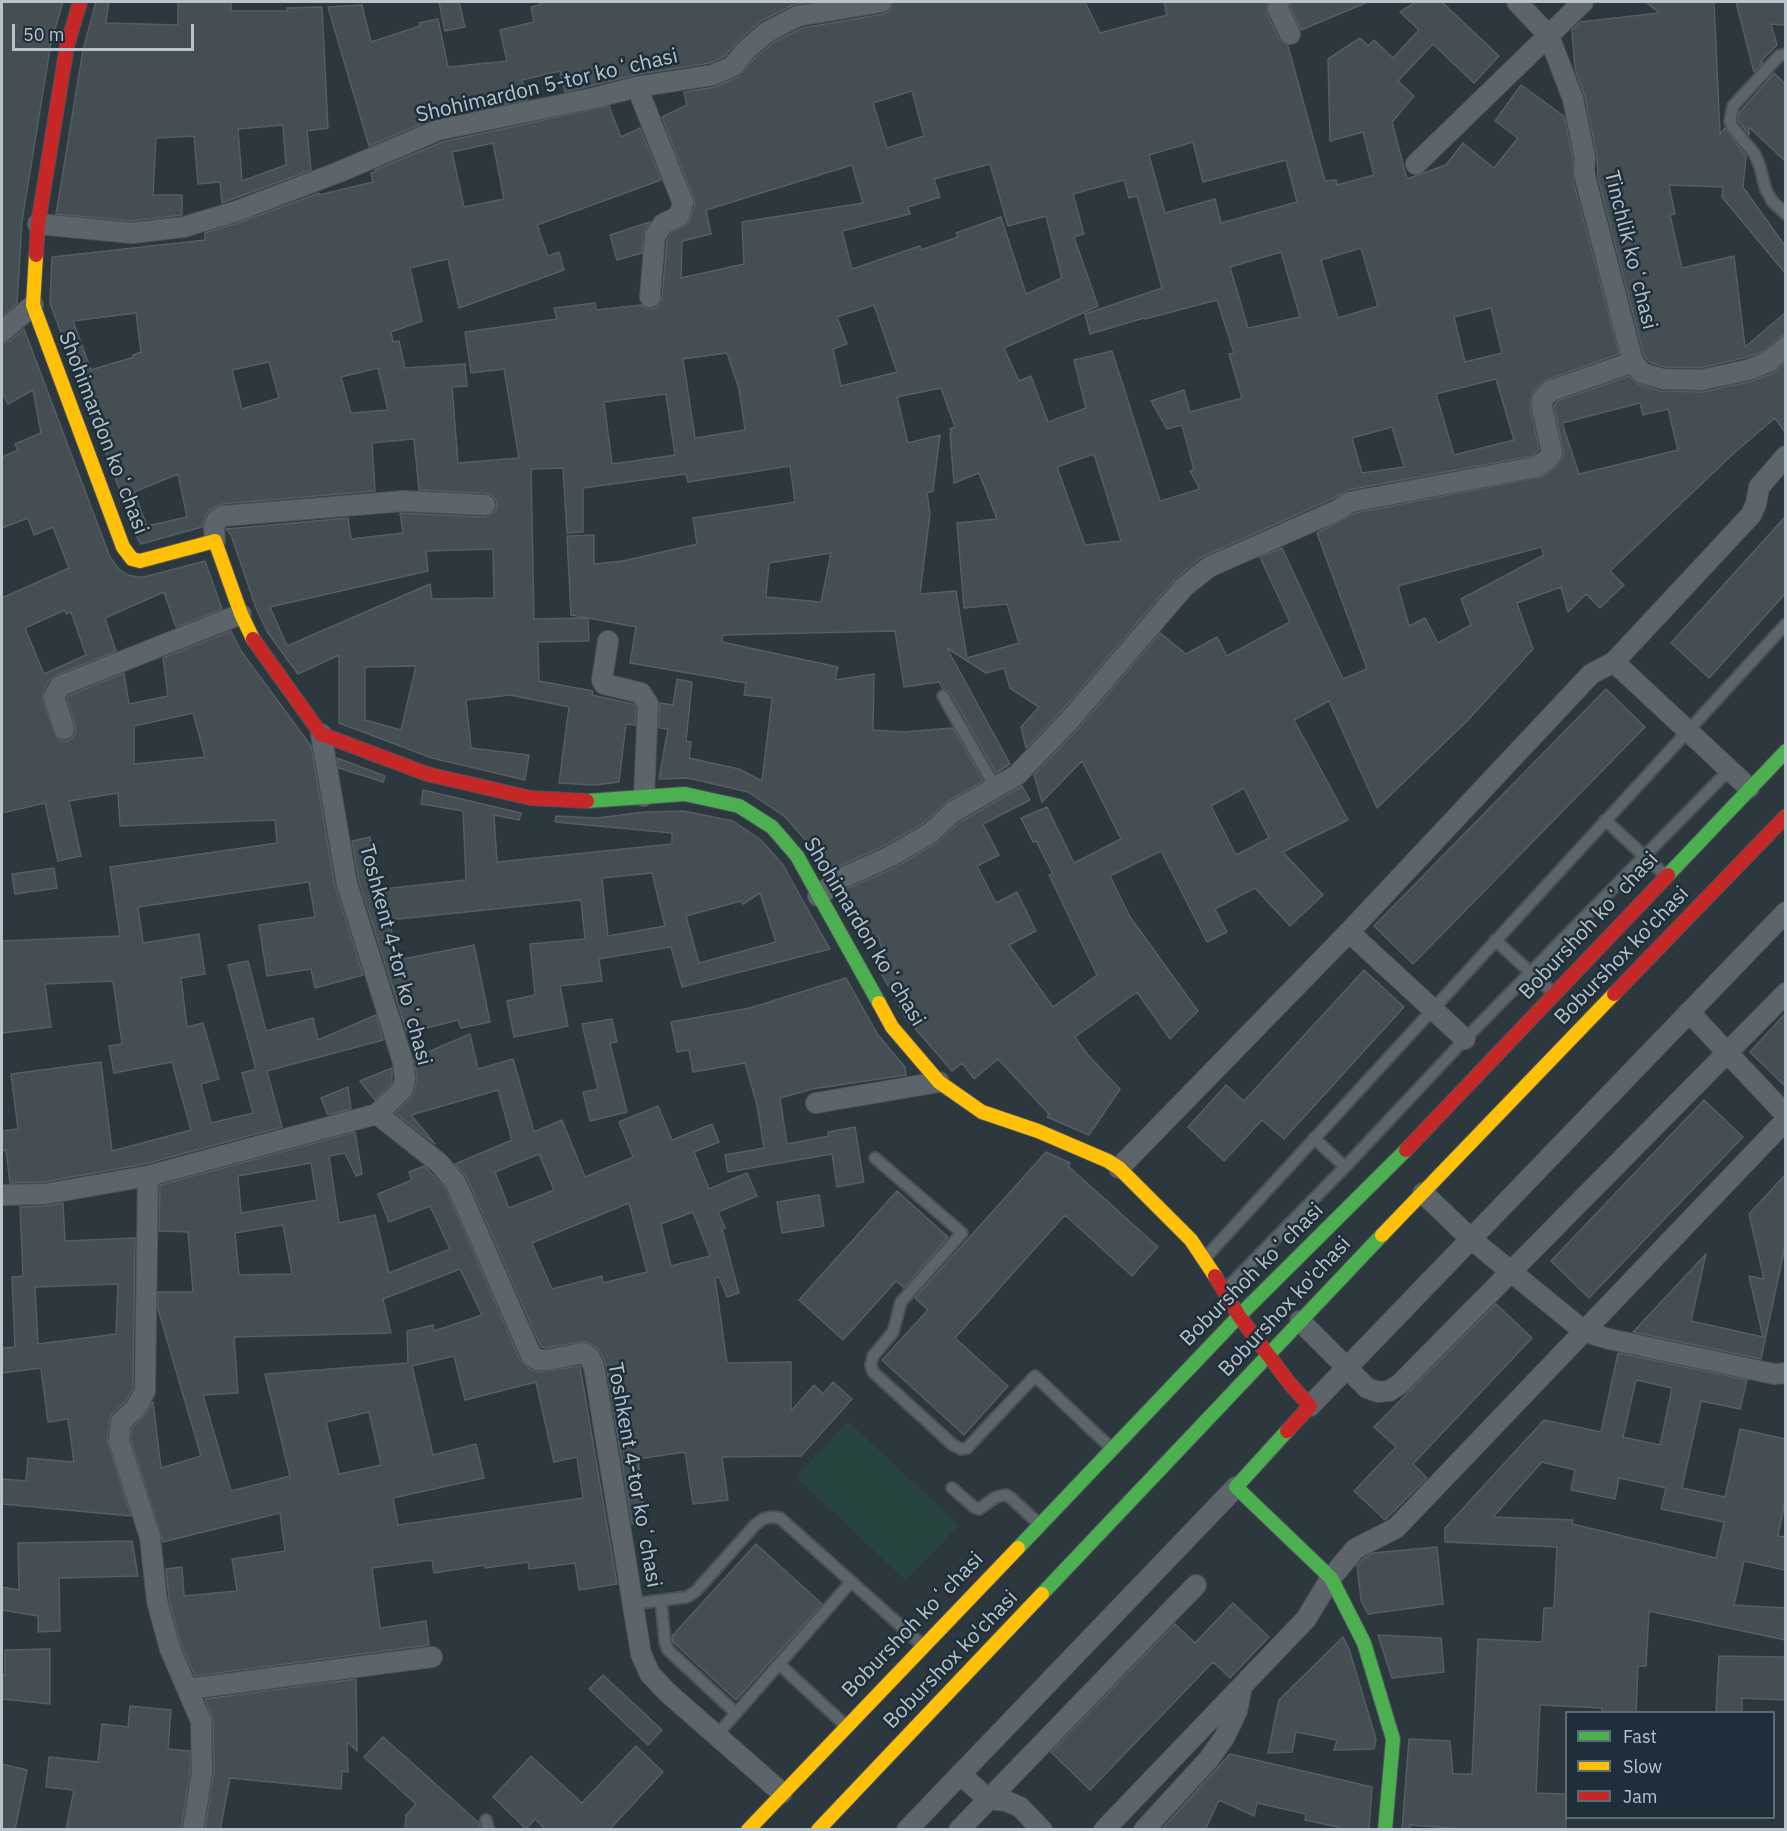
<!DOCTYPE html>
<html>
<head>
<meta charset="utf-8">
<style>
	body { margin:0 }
	#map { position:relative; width:1787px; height:1831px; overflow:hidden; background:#2c373e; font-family:"IBM Plex Sans",sans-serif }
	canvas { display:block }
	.frame { position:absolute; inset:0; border:3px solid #b7c4ce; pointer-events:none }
	.legend { position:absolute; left:1565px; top:1711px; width:210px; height:108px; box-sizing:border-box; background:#1e2f39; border:2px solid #5b6b75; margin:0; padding:8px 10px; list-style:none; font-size:18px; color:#b7c4ce }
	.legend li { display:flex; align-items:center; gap:12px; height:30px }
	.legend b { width:30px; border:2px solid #5b6b75 }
	.scale { position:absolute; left:12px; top:24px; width:182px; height:27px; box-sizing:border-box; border:3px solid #b7c4ce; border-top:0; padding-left:8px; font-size:18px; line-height:21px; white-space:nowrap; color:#b7c4ce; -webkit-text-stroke:4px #1e2f39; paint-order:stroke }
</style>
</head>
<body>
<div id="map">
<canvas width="1787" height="1831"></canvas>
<div class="frame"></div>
<ul class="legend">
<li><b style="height:8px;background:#4caf50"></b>Fast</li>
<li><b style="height:8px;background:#ffc107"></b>Slow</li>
<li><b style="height:8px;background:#c62828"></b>Jam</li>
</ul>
<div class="scale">50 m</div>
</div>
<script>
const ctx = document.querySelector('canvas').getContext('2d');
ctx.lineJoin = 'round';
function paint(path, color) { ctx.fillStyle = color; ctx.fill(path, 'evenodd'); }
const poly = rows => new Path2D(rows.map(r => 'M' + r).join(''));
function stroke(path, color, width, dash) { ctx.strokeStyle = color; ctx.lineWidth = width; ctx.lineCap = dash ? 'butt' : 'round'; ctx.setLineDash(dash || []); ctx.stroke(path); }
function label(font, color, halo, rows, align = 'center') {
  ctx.font = font + ' "IBM Plex Sans",sans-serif'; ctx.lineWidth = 5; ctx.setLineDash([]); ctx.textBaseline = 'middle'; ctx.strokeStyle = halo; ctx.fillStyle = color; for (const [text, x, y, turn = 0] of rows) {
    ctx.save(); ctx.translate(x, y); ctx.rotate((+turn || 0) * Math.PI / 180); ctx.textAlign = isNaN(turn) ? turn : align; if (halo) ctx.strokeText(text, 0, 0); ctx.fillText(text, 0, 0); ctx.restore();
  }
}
const green = poly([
	[848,1421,959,1525,906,1581,796,1477]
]);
const building = poly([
	[2,2,63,2,51,43,22,221,17,303,2,317,2,2],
	[96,2,109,2,106,23,178,25,178,2,231,2,231,11,287,11,287,8,322,7,328,128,307,131,311,170,222,203,220,182,198,184,194,136,156,138,153,195,182,195,182,215,132,221,56,214,83,50,96,2],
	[283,125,286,165,242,181,238,129,283,125],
	[439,2,459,2,465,27,445,31,439,2],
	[539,2,812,2,793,5,761,21,736,43,725,56,710,63,635,75,565,92,560,71,522,80,527,100,435,118,369,146,328,7,362,5,371,42,420,26,419,23,438,19,448,67,507,61,500,30,534,22,531,7,540,5,539,2],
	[893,2,1085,2,1100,33,1167,15,1164,2,1267,2,1267,14,1279,39,1288,46,1325,181,1336,180,1337,185,1374,175,1363,132,1330,141,1328,59,1360,38,1368,46,1374,40,1393,58,1419,30,1400,12,1416,2,1442,2,1499,56,1474,83,1433,44,1398,81,1414,96,1392,122,1407,179,1446,165,1463,143,1494,168,1518,138,1495,121,1521,85,1564,116,1573,159,1574,184,1619,354,1546,380,1533,392,1530,407,1539,450,1532,456,1348,490,1332,499,1202,557,1175,579,1059,714,1026,748,1021,727,1039,707,1010,688,1004,668,986,673,947,648,1010,764,996,773,950,692,943,689,939,682,904,687,895,631,723,635,722,642,838,667,835,680,874,674,873,730,903,732,953,728,983,781,947,802,922,824,884,846,835,868,826,875,810,845,784,816,748,792,688,778,659,779,668,729,659,728,660,703,673,705,677,679,692,682,686,741,691,742,689,758,739,769,762,781,772,698,744,695,746,683,630,663,636,627,588,618,589,641,538,642,539,681,593,691,592,695,633,704,636,707,635,725,626,724,619,782,595,785,559,783,569,707,510,695,466,700,471,748,529,755,525,780,432,758,339,723,339,655,298,674,268,633,256,608,231,535,226,529,348,518,351,539,403,533,400,513,484,517,495,512,497,506,496,500,492,495,486,493,419,490,414,439,372,443,375,491,222,504,210,510,206,515,202,527,141,544,138,539,50,303,52,257,205,240,205,233,241,222,319,193,319,195,373,182,371,173,376,172,375,170,442,142,609,106,621,137,640,128,661,180,537,225,548,256,559,252,564,270,459,308,448,259,410,268,422,321,391,332,393,342,399,341,405,368,465,364,467,386,452,387,458,463,519,458,504,369,471,373,465,332,557,319,554,308,595,303,596,310,641,305,648,309,656,308,662,298,667,240,671,233,688,223,695,206,694,199,662,117,687,105,684,92,715,87,738,77,753,60,774,42,802,28,883,14,889,11,893,2],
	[912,91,924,136,887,148,873,103,912,91],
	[1193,142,1203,182,1286,160,1297,202,1221,223,1215,199,1165,213,1149,155,1193,142],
	[493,143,504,199,464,207,452,152,493,143],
	[990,164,1008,226,1046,216,1062,278,1026,294,1001,217,956,233,958,237,921,250,920,246,852,269,842,231,910,214,908,207,940,197,934,179,990,164],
	[852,165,863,203,742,222,744,264,681,278,682,241,711,234,706,210,852,165],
	[1124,180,1129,198,1137,196,1162,288,1085,314,1090,334,1144,318,1145,319,1217,300,1234,353,1229,354,1242,398,1190,412,1184,390,1151,401,1167,429,1182,425,1194,470,1190,471,1200,489,1160,501,1112,351,1074,360,1086,408,1048,422,1031,376,1019,381,1004,348,1098,306,1074,237,1084,234,1073,194,1124,180],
	[1361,248,1378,306,1338,318,1321,260,1361,248],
	[1281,252,1300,317,1248,328,1230,267,1281,252],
	[874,305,897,372,841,386,833,349,847,344,837,317,874,305],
	[1491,308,1502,353,1465,362,1454,317,1491,308],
	[136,313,141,352,133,355,134,357,91,370,73,321,136,313],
	[727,353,739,389,745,430,695,438,683,359,727,353],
	[269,362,279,398,242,409,232,370,269,362],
	[378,368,388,410,351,413,341,377,378,368],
	[1496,379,1514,440,1454,455,1436,394,1496,379],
	[941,388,955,427,950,429,952,432,950,433,954,483,979,473,997,519,957,523,964,608,1007,604,1019,643,967,658,956,591,920,594,930,514,927,493,933,491,940,435,908,443,897,397,941,388],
	[666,394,675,455,612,464,604,402,666,394],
	[1392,427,1404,467,1362,473,1352,438,1392,427],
	[1094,454,1121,541,1085,545,1057,467,1094,454],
	[790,466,795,502,693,518,697,544,623,561,594,564,594,535,567,536,571,615,588,618,534,619,531,469,563,468,567,533,583,532,583,488,686,474,688,482,790,466],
	[178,474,187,517,147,526,134,492,178,474],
	[493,549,494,598,432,599,430,584,287,646,270,607,428,571,426,551,493,549],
	[831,553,821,602,766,597,769,563,831,553],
	[416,666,401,730,365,720,365,667,416,666],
	[1291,2,1368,2,1301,30,1290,7,1291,2],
	[1646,2,1714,2,1720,134,1725,128,1746,156,1743,187,1785,246,1785,273,1722,197,1723,187,1669,185,1675,214,1670,215,1682,268,1734,256,1745,347,1785,313,1785,335,1778,338,1762,352,1744,358,1700,368,1665,367,1649,362,1644,356,1598,178,1597,156,1585,97,1575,69,1572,30,1580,22,1659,13,1646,2],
	[1736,2,1785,2,1785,25,1771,24,1777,45,1761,61,1763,63,1754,72,1736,2],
	[1774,73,1785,84,1785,161,1749,127,1749,135,1738,120,1739,113,1774,73],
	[650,222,643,234,642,253,617,260,610,235,650,222],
	[24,329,110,557,119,569,128,575,137,577,144,577,205,561,222,609,176,627,164,592,105,618,116,651,56,675,49,680,43,692,43,701,56,737,61,741,67,741,72,738,76,732,75,725,67,698,68,696,124,673,129,704,168,696,163,658,231,631,241,651,311,746,335,886,363,975,315,988,311,969,267,976,259,925,315,917,309,882,138,907,143,943,199,934,205,974,181,978,187,1027,203,1023,219,1079,201,1084,211,1123,253,1113,242,1073,256,1069,228,965,248,961,266,1031,313,1018,318,1040,376,1015,383,1040,267,1071,282,1127,145,1164,44,1182,10,1183,6,1150,2,1151,2,1131,18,1129,11,1074,101,1062,112,1151,191,1130,172,1062,114,1073,109,1046,122,1044,113,981,45,984,51,1027,2,1033,2,941,120,936,110,867,277,843,275,820,120,826,118,793,69,801,81,856,58,861,45,803,2,813,2,598,69,568,53,527,34,535,28,518,2,528,2,457,18,450,15,444,41,433,33,390,8,404,2,393,2,344,10,341,24,329],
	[65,610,66,614,71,612,86,655,44,674,25,628,65,610],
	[193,713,205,757,134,764,134,726,193,713],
	[1785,363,1785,432,1775,418,1734,453,1610,571,1624,585,1600,608,1586,594,1568,612,1561,587,1517,603,1533,649,1467,721,1377,808,1329,701,1294,720,1348,820,1283,852,1323,895,1290,926,1255,888,1215,909,1227,932,1207,942,1161,851,1110,876,1130,917,1198,1011,1170,1039,1137,992,1075,1037,1087,1054,1120,1089,1089,1135,1047,1117,1049,1114,998,1059,974,1079,962,1063,952,1071,906,1018,878,968,887,965,878,936,863,940,838,896,846,889,894,868,935,844,960,822,1022,786,1030,800,983,824,999,855,977,866,996,903,1017,892,1036,931,1009,945,1053,1007,1097,975,1049,875,1053,874,1036,841,1033,842,1021,818,1047,807,1074,863,1121,839,1082,761,1042,802,1034,775,1077,730,1160,633,1186,654,1217,637,1227,656,1290,622,1260,557,1282,548,1343,679,1367,669,1317,533,1355,513,1542,477,1556,467,1564,455,1554,406,1557,401,1629,376,1638,384,1660,391,1703,392,1752,381,1773,373,1785,363],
	[1640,403,1643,415,1668,409,1678,450,1579,474,1562,423,1640,403],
	[1541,547,1544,555,1461,599,1471,625,1438,643,1425,618,1409,626,1398,586,1541,547],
	[1244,788,1269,838,1236,855,1211,806,1244,788],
	[1785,517,1785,594,1709,678,1671,643,1785,517],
	[1606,689,1645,727,1413,964,1374,926,1606,689],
	[337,758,385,776,383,782,339,768,337,758],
	[423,790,521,813,519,820,494,815,497,862,672,844,672,833,555,822,556,816,597,818,645,812,684,811,733,821,761,840,783,865,830,949,682,987,671,947,599,959,602,981,560,986,568,1026,514,1037,507,1001,535,995,530,944,585,939,581,900,389,920,398,960,474,945,490,1022,461,1028,458,1020,407,1033,359,881,352,841,370,837,382,889,466,880,463,811,421,804,423,790],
	[652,873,665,926,608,936,602,878,652,873],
	[760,893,776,942,699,963,686,916,741,901,743,904,760,893],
	[54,868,57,888,15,894,12,874,54,868],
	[1364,970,1404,1007,1284,1139,1262,1120,1224,1161,1188,1127,1226,1085,1244,1101,1364,970],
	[846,978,878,1035,905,1067,906,1075,812,1089,780,1098,787,1144,829,1136,828,1132,855,1127,864,1182,837,1187,832,1154,728,1172,725,1155,764,1148,757,1105,745,1063,693,1072,689,1050,677,1052,671,1022,750,1008,846,978],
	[1785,1014,1785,1086,1750,1052,1785,1014],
	[612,1019,617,1042,610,1043,627,1112,590,1121,583,1092,598,1089,582,1024,612,1019],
	[470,1034,478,1069,513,1059,534,1132,562,1120,585,1177,633,1157,619,1122,658,1106,672,1140,712,1124,719,1142,694,1152,709,1189,747,1173,757,1196,718,1212,725,1228,722,1229,739,1293,727,1297,719,1277,715,1278,727,1363,791,1362,791,1411,814,1385,823,1394,833,1382,852,1399,801,1456,722,1457,728,1500,693,1504,685,1452,638,1459,646,1522,632,1524,606,1365,601,1353,597,1348,585,1341,546,1348,541,1347,467,1178,455,1164,512,1140,498,1090,411,1115,435,1144,395,1113,411,1098,415,1091,417,1077,414,1058,470,1034],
	[539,1154,554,1190,509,1208,495,1172,539,1154],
	[629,1203,647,1272,603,1283,602,1276,552,1289,532,1243,629,1203],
	[693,1212,710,1256,671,1266,661,1224,693,1212],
	[392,1068,392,1083,375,1100,360,1081,392,1068],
	[348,1087,351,1109,328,1115,321,1098,348,1087],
	[1704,1100,1743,1137,1589,1298,1551,1261,1704,1100],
	[355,1132,362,1174,356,1176,345,1153,329,1156,339,1223,375,1215,389,1273,450,1249,430,1206,389,1222,378,1194,412,1180,409,1172,424,1166,446,1189,520,1360,531,1370,538,1372,580,1366,617,1584,579,1590,575,1563,529,1569,528,1562,485,1568,485,1565,434,1573,432,1560,372,1568,380,1628,426,1621,429,1645,195,1676,181,1645,169,1599,166,1569,182,1567,184,1596,237,1591,232,1559,285,1551,280,1513,163,1542,131,1440,132,1428,144,1416,153,1402,161,1468,201,1456,158,1309,158,1292,193,1292,188,1232,159,1231,160,1185,355,1132],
	[311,1163,317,1200,241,1213,238,1176,311,1163],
	[283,1225,292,1274,239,1275,235,1233,283,1225],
	[460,1269,482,1315,434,1331,433,1325,407,1331,408,1363,265,1374,290,1476,231,1491,203,1395,238,1393,234,1337,391,1333,383,1299,460,1269],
	[454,1356,465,1400,536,1382,554,1462,577,1457,583,1498,398,1525,393,1498,484,1478,476,1444,433,1455,412,1366,454,1356],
	[369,1412,381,1465,339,1474,326,1422,369,1412],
	[1046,1152,1070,1163,1068,1166,1158,1247,1132,1276,1065,1215,955,1338,1008,1386,964,1435,882,1360,928,1310,915,1298,1046,1152],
	[1785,1175,1785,1246,1761,1359,1633,1332,1706,1254,1691,1321,1763,1337,1749,1276,1764,1279,1749,1214,1785,1175],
	[897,1191,948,1237,904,1288,896,1281,843,1340,799,1300,897,1191],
	[819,1195,824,1226,782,1233,777,1202,819,1195],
	[63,1203,65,1241,135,1238,133,1388,126,1401,112,1414,109,1421,107,1440,131,1516,2,1504,2,1479,26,1481,28,1458,74,1462,68,1419,48,1422,41,1368,2,1373,2,1348,15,1347,12,1277,23,1276,20,1207,45,1206,63,1203],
	[118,1284,116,1334,38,1344,35,1287,118,1284],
	[1496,1304,1532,1338,1413,1464,1427,1478,1385,1520,1354,1491,1396,1447,1374,1427,1496,1304],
	[1618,1353,1747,1380,1740,1409,1701,1401,1682,1488,1725,1497,1740,1429,1785,1439,1785,1501,1778,1536,1785,1537,1785,1570,1744,1561,1734,1605,1785,1608,1785,1640,1649,1611,1646,1666,1638,1666,1636,1713,1602,1713,1602,1708,1540,1705,1536,1793,1566,1794,1566,1830,1479,1830,1410,1825,1410,1830,1402,1830,1409,1739,1450,1741,1453,1774,1472,1774,1478,1639,1542,1642,1544,1608,1554,1608,1557,1547,1445,1542,1445,1528,1544,1420,1601,1432,1618,1353],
	[1636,1380,1672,1388,1660,1445,1623,1437,1636,1380],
	[1542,1462,1575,1470,1571,1490,1615,1499,1619,1478,1666,1488,1661,1509,1724,1522,1716,1558,1572,1524,1573,1520,1493,1517,1542,1462],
	[132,1541,138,1576,59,1578,60,1631,38,1632,38,1616,2,1610,2,1587,19,1590,18,1543,132,1541],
	[756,1544,822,1604,736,1700,673,1642,672,1636,756,1544],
	[1437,1547,1443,1604,1368,1614,1361,1600,1357,1565,1363,1559,1373,1553,1437,1547],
	[1233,1603,1269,1637,1230,1678,1213,1662,1090,1790,1051,1752,1175,1624,1195,1643,1233,1603],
	[1378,1635,1441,1638,1444,1672,1392,1678,1378,1635],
	[1343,1637,1349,1649,1376,1739,1374,1749,1334,1750,1337,1740,1296,1732,1292,1752,1268,1753,1279,1700,1343,1637],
	[50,1649,50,1704,2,1699,2,1675,5,1675,5,1650,50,1649],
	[1719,1656,1785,1657,1785,1700,1742,1698,1742,1713,1716,1713,1719,1656],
	[603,1675,662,1730,648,1745,589,1689,603,1675],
	[356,1679,357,1751,347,1742,348,1772,342,1771,341,1789,230,1778,220,1830,205,1830,214,1771,213,1721,205,1699,356,1679],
	[130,1706,171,1710,168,1749,190,1751,190,1770,181,1830,66,1830,74,1790,46,1787,49,1757,98,1762,102,1724,128,1727,130,1706],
	[383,1737,479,1823,481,1830,405,1830,406,1815,416,1804,364,1757,383,1737],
	[636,1746,663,1772,609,1830,546,1830,535,1819,526,1829,493,1797,531,1756,582,1803,636,1746],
	[1230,1754,1372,1787,1369,1830,1337,1830,1338,1827,1305,1820,1306,1814,1257,1803,1254,1816,1219,1800,1205,1830,1161,1830,1230,1754],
	[2,1764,27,1770,15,1830,2,1830,2,1764]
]);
const lane = poly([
	[1786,54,1779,56,1733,106,1730,121,1733,128,1754,153,1759,164,1766,190,1772,201,1786,214],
	[943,696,995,787],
	[1605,820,1665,875],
	[1495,940,1552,992],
	[1314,1138,1345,1167],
	[875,1158,962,1233,901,1302,893,1332,873,1356,871,1365,873,1372,953,1445,961,1449,967,1448,1035,1376,1110,1447],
	[1205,1258,1786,624],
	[1226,1289,1345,1167,1465,1039,1729,770],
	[952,1488,974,1507,979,1509,996,1497,1006,1495,1011,1498,1039,1524],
	[661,1601,665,1642,668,1650,736,1713],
	[632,1604,687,1597,696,1591,755,1525,763,1519,771,1517,780,1518,921,1644],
	[779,1664,845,1725],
	[716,1736,851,1582],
	[486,1820,489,1830]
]);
const street = poly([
	[1279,2,1278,9,1290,34],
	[1517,2,1549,36,1573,99,1585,158,1584,169,1586,181,1633,362,1642,373,1663,379,1701,380,1748,370,1768,362,1786,347],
	[637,87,683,203,679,216,663,224,655,236,650,297],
	[1416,164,1583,2],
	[38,224,132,233,184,227,237,211,339,172,438,130,594,98,637,87,713,75,733,66,744,52,767,32,798,16,881,2],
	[2,332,33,305],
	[215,541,214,527,217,520,223,516,404,501,485,505],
	[608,641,602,680,604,684,641,693,648,704,644,796],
	[1614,662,1749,788],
	[64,729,54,697,60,686,241,614],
	[818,896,840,879,889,857,929,834,953,812,1017,775,1068,722,1184,587,1209,567,1338,510,1350,502,1536,467,1547,460,1552,453,1542,407,1542,400,1550,391,1633,362],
	[1349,932,1465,1039],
	[1689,1012,1786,1115],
	[816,1103,939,1082],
	[377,1114,439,1163,456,1183,531,1355,538,1360,547,1360,583,1353,590,1358,594,1367,641,1654,650,1674,667,1692,782,1793],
	[1119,1168,1349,932,1591,674,1614,662,1751,515,1756,504,1759,487,1786,456],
	[148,1176,145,1391,136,1408,121,1422,119,1441,150,1537,157,1601,170,1649,201,1721,202,1771,193,1830],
	[1423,1193,1471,1239,1585,1332,1609,1339,1774,1374,1786,1373],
	[2,1195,45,1194,148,1176,377,1114,403,1089,405,1078,403,1062,347,884,321,734],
	[1300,1321,1367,1388,1378,1392,1389,1391,1400,1384,1786,993],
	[1310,1406,1786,912],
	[188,1689,432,1657],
	[960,1774,988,1799,1006,1801,1020,1807,1042,1830],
	[907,1830,1236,1487],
	[959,1830,1196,1585],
	[1104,1830,1242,1686],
	[1144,1830,1209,1759,1224,1738,1237,1711,1242,1686,1306,1619,1331,1578,1355,1549,1396,1528,1786,1120]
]);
const fast = poly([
	[587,801,685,794,739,806,772,827,797,856,879,1003],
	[1668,875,1786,751],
	[1287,1431,1236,1487,1331,1578,1364,1643,1393,1739,1385,1830],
	[1018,1548,1239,1316,1406,1150],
	[1042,1594,1382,1235]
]);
const slow = poly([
	[36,255,33,305,123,547,132,559,140,561,215,541,241,614,253,639],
	[879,1003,892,1027,939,1082,982,1112,1038,1131,1108,1161,1119,1168,1191,1240,1215,1276],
	[1382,1235,1614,994],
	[748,1830,1018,1548],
	[818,1830,1042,1594]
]);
const jam = poly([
	[36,255,38,224,67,46,80,2],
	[253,639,321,734,427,774,531,798,587,801],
	[1614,994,1786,816],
	[1406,1150,1668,875],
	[1215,1276,1239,1316,1290,1384,1310,1406,1287,1431]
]);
const streetNames = [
	["Shohimardon 5-tor koʻchasi",547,86,-13],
	["Tinchlik koʻchasi",1630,250,76],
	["Shohimardon koʻchasi",103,433,69],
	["Boburshoh koʻchasi",1589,926,-47],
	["Shohimardon koʻchasi",864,932,59],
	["Toshkent 4-tor koʻchasi",395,955,75],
	["Boburshox ko'chasi",1622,956,-46],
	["Boburshoh koʻchasi",1252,1275,-45],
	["Boburshox ko'chasi",1285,1307,-47],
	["Toshkent 4-tor koʻchasi",634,1475,80],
	["Boburshoh koʻchasi",913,1625,-46],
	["Boburshox ko'chasi",951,1660,-46]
];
paint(green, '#284441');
paint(building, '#444e53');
stroke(building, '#545e64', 1.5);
stroke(lane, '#4b5258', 14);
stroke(street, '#4b5258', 22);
stroke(fast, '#4b5258', 16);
stroke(slow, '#4b5258', 16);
stroke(jam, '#4b5258', 16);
stroke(lane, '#5d656a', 10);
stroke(street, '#5d656a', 20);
stroke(fast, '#4caf50', 14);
stroke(slow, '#ffc107', 14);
stroke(jam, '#c62828', 14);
label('21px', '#b7c4ce', '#1e2f39', streetNames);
</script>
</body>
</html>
